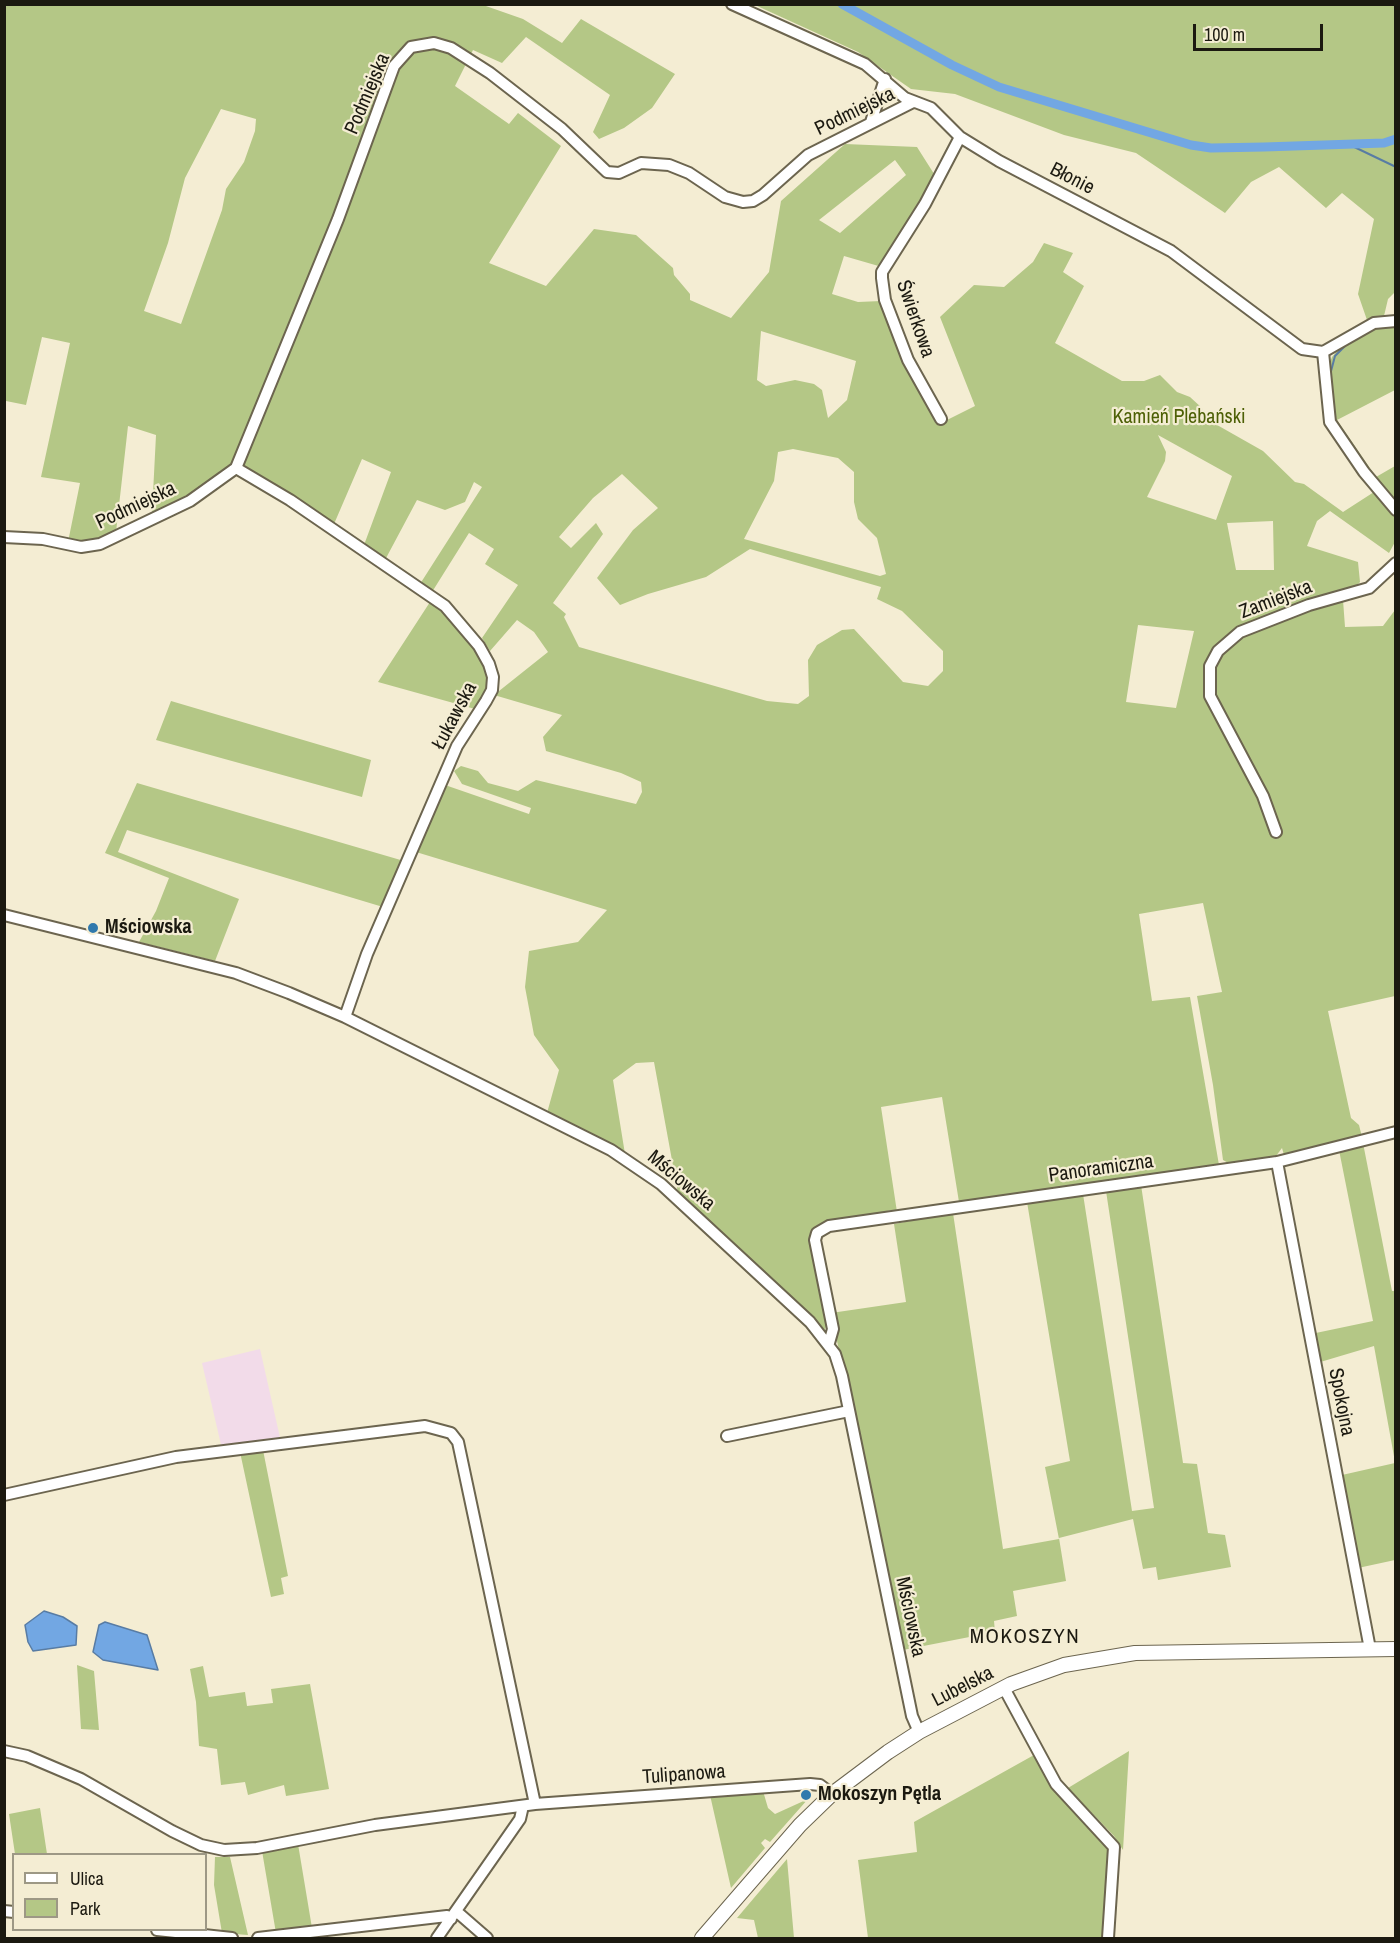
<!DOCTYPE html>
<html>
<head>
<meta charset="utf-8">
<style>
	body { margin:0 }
	#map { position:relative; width:1400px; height:1943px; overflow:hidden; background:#f4edd3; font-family:"Archivo Narrow",sans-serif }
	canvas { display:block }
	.frame { position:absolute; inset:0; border:6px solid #1b1910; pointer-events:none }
	.legend { position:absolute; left:12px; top:1853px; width:195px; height:78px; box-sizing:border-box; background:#f4edd3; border:2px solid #9d9885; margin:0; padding:8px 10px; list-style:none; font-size:18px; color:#1b1910 }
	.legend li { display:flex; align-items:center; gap:12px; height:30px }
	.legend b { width:30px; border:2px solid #9d9885 }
	.scale { position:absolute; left:1193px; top:24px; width:130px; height:27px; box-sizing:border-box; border:3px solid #1b1910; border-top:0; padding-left:8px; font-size:18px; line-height:21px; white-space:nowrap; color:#1b1910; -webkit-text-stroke:4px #f4edd3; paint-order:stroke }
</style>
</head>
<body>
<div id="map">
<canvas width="1400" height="1943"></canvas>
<div class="frame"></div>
<ul class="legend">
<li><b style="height:8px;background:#fff"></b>Ulica</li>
<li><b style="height:16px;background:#b4c786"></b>Park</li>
</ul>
<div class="scale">100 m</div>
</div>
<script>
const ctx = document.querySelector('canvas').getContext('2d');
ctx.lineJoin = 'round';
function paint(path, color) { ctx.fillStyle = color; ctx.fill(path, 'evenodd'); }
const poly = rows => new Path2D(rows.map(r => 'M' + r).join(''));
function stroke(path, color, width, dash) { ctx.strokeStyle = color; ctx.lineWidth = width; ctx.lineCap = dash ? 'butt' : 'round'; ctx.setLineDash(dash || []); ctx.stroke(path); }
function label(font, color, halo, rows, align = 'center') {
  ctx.font = font + ' "Archivo Narrow",sans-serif'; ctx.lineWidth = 4.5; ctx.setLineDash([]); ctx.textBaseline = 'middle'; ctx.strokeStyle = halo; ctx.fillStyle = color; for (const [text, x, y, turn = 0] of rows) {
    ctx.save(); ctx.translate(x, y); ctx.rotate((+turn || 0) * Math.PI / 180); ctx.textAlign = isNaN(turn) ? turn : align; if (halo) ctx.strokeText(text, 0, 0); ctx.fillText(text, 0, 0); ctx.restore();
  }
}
const commercial = poly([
	[260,1349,281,1442,222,1449,202,1363]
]);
const green = poly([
	[4,5,483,5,523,19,562,43,581,19,675,74,652,108,624,128,599,139,593,132,610,95,526,37,502,63,473,50,455,86,509,124,518,113,561,146,489,263,546,286,594,229,636,235,673,268,674,275,690,294,690,300,731,318,769,272,781,201,845,144,917,147,936,177,882,267,844,256,832,294,858,302,881,301,901,357,939,424,975,406,940,317,974,285,1004,287,1033,262,1044,243,1073,253,1063,272,1084,286,1055,343,1122,381,1144,381,1160,375,1177,392,1190,397,1202,408,1203,417,1263,451,1295,482,1304,484,1343,512,1374,492,1395,516,1395,542,1389,553,1330,511,1317,521,1307,546,1358,562,1360,582,1343,600,1345,627,1383,626,1395,610,1395,996,1328,1011,1351,1118,1359,1125,1362,1137,1284,1155,1282,1148,1276,1156,1230,1164,1223,1160,1213,1085,1197,996,1222,992,1203,903,1139,914,1152,1001,1190,997,1219,1165,959,1202,942,1097,881,1107,897,1212,891,1210,810,1231,828,1319,825,1330,678,1193,654,1062,636,1063,613,1080,625,1154,547,1113,559,1070,534,1035,525,987,529,951,578,942,607,910,416,852,445,785,529,814,531,808,462,784,454,771,461,766,478,771,488,783,518,791,536,780,636,804,642,792,641,782,621,773,546,751,543,737,562,715,494,695,548,652,534,632,517,620,490,651,482,638,518,585,485,564,494,549,469,533,432,592,420,584,482,487,474,482,465,502,445,510,417,500,385,560,364,545,391,472,362,459,334,524,246,468,240,460,169,510,152,513,156,435,128,426,116,532,88,541,68,542,80,483,41,477,70,343,42,337,26,405,6,401,5,405],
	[221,109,256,119,255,131,244,162,226,189,222,210,181,324,144,311,168,243,185,178],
	[895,160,906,175,840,233,819,220],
	[761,331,856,361,847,400,828,418,822,390,814,384,795,380,766,386,757,380],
	[1158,435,1232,476,1216,520,1147,497,1165,461,1166,452],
	[793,449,838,458,854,472,854,502,858,519,877,538,886,574,880,576,744,539,774,481,778,452],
	[622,474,658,508,633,530,597,578,620,605,648,594,706,577,750,549,881,587,877,599,902,611,943,651,943,671,928,686,903,682,854,629,842,630,817,645,808,660,809,696,798,704,767,701,579,647,564,617,566,614,553,603,603,534,596,523,571,548,559,537,593,498],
	[1273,521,1274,570,1236,570,1227,523],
	[1138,625,1194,631,1176,708,1126,702],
	[755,5,1395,5,1395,292,1388,299,1384,316,1367,320,1358,294,1374,219,1342,193,1326,208,1279,167,1251,182,1225,213,1136,153,1064,135,955,94,911,89,858,52],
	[1395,324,1395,390,1337,420,1376,477,1395,466,1395,508,1335,425,1329,365,1332,357,1342,345,1368,330],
	[430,602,451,619,481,657,488,673,488,687,475,709,378,682],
	[171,701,371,760,362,797,156,740],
	[137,783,404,861,383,907,127,830,118,852,239,899,215,961,139,942,156,911,169,878,105,853],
	[1363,1143,1392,1291,1395,1291,1395,1462,1374,1346,1317,1363,1311,1334,1373,1321,1339,1150],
	[1141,1185,1183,1463,1197,1464,1208,1533,1225,1535,1231,1567,1158,1580,1156,1567,1143,1569,1133,1519,1059,1538,1066,1581,1013,1591,1017,1616,994,1621,995,1632,903,1650,831,1313,906,1302,894,1224,953,1213,1003,1549,1059,1539,1045,1467,1070,1461,1027,1202,1083,1194,1132,1511,1154,1508,1106,1191],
	[263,1450,288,1576,281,1578,284,1594,271,1597,240,1452],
	[1395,1463,1395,1560,1358,1568,1342,1475],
	[77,1665,94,1671,99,1730,81,1729],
	[203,1666,209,1697,245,1692,247,1706,273,1703,271,1689,310,1684,329,1789,286,1796,284,1785,248,1795,245,1782,221,1785,217,1749,199,1746,196,1702,190,1669],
	[1129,1751,1123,1850,1114,1836,1068,1788],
	[1034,1755,1055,1791,1109,1846,1102,1938,868,1938,858,1860,917,1852,914,1822],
	[763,1791,768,1808,775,1814,808,1799,770,1842,765,1839,761,1843,765,1848,731,1888,710,1795],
	[40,1808,47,1854,15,1854,9,1814],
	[298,1844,312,1928,276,1933,262,1851],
	[215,1857,230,1857,248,1935,222,1933,214,1885],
	[787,1859,794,1938,758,1938,754,1920,737,1918]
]);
const water = poly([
	[44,1611,63,1617,77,1626,76,1645,33,1651,28,1642,25,1625,44,1611],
	[105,1622,147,1635,158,1670,103,1660,93,1652,99,1625,105,1622]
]);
const stream = poly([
	[1348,144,1396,167],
	[1330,375,1335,356,1345,346]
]);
const canal = poly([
	[842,4,952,65,999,87,1191,145,1211,148,1264,147,1384,143,1396,139]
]);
const minor = poly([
	[732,4,865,64,905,98,931,108,960,137,999,161,1171,251,1302,349,1323,352,1374,323,1396,321],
	[871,122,885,79],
	[1323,352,1330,422,1364,472,1396,510],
	[941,419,908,360,885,300,882,278,882,272,925,204,960,137],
	[236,468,290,500,445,606,479,646,489,664,493,677,492,690,486,701,457,746,367,954,345,1017],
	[4,537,43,539,81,547,100,544,190,501,236,468,338,219,394,66,411,47,434,43,451,48,490,73,562,129,607,172,619,173,641,163,669,165,689,173,725,197,743,202,753,201,763,195,808,155,913,102],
	[1276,832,1263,796,1210,696,1210,666,1218,651,1240,632,1309,605,1369,588,1396,563],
	[4,915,236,973,289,993,345,1017,611,1150,661,1184,810,1322,835,1354,842,1376,912,1716,919,1732],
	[1277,1162,1370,1649],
	[829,1343,833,1329,815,1240,817,1233,829,1226,1277,1162,1396,1132],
	[727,1436,849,1411],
	[4,1495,176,1457,425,1426,451,1433,458,1442,535,1804],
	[1004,1688,1056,1784,1114,1847,1108,1938],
	[4,1751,27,1756,81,1779,172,1831,201,1845,224,1850,257,1848,375,1825,535,1804,810,1784,820,1785,832,1794],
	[4,1911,14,1912],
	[456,1911,487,1938],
	[157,1930,232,1938],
	[258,1938,447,1916,451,1919],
	[437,1938,520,1819,523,1806]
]);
const major = poly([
	[702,1938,800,1825,832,1794,888,1752,919,1732,1011,1684,1064,1665,1135,1653,1396,1649]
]);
const markers = [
	[93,928,6,"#3079ad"],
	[806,1795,6,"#3079ad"]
];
const streetNames = [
	["Podmiejska",368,94,-67],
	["Podmiejska",855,112,-26],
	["Błonie",1072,179,27],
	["Świerkowa",915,319,71],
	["Podmiejska",136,506,-25],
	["Zamiejska",1276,600,-21],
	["Łukawska",455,716,-62],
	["Panoramiczna",1101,1169,-8],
	["Mściowska",681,1181,40],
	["Spokojna",1341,1402,79],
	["Mściowska",910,1617,78],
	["Lubelska",963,1687,-27],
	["Tulipanowa",684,1775,-4]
];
const parkNames = [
	["Kamień Plebański",1179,418]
];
const poiNames = [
	["Mściowska",105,928],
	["Mokoszyn Pętla",818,1795]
];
const neighbourhoodNames = [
	["MOKOSZYN",1025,1637]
];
paint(commercial, '#f2dbe9');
paint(green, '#b4c786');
paint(water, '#72a7e3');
stroke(water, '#587ca4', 1.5);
stroke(stream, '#587ca4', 2);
stroke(canal, '#72a7e3', 9);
stroke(minor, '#6c654f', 14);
stroke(major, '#6c654f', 16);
stroke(minor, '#fff', 10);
stroke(major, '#fff', 14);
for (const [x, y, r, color] of markers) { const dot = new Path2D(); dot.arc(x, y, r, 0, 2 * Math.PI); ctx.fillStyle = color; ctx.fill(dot); stroke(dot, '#f4edd3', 2); }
label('20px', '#1b1910', '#f4edd3', streetNames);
label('20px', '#4d6006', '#f4edd3', parkNames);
label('bold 20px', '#1b1910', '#f4edd3', poiNames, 'left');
ctx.letterSpacing = '1.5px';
label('21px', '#1b1910', '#f4edd3', neighbourhoodNames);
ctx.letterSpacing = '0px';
</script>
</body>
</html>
